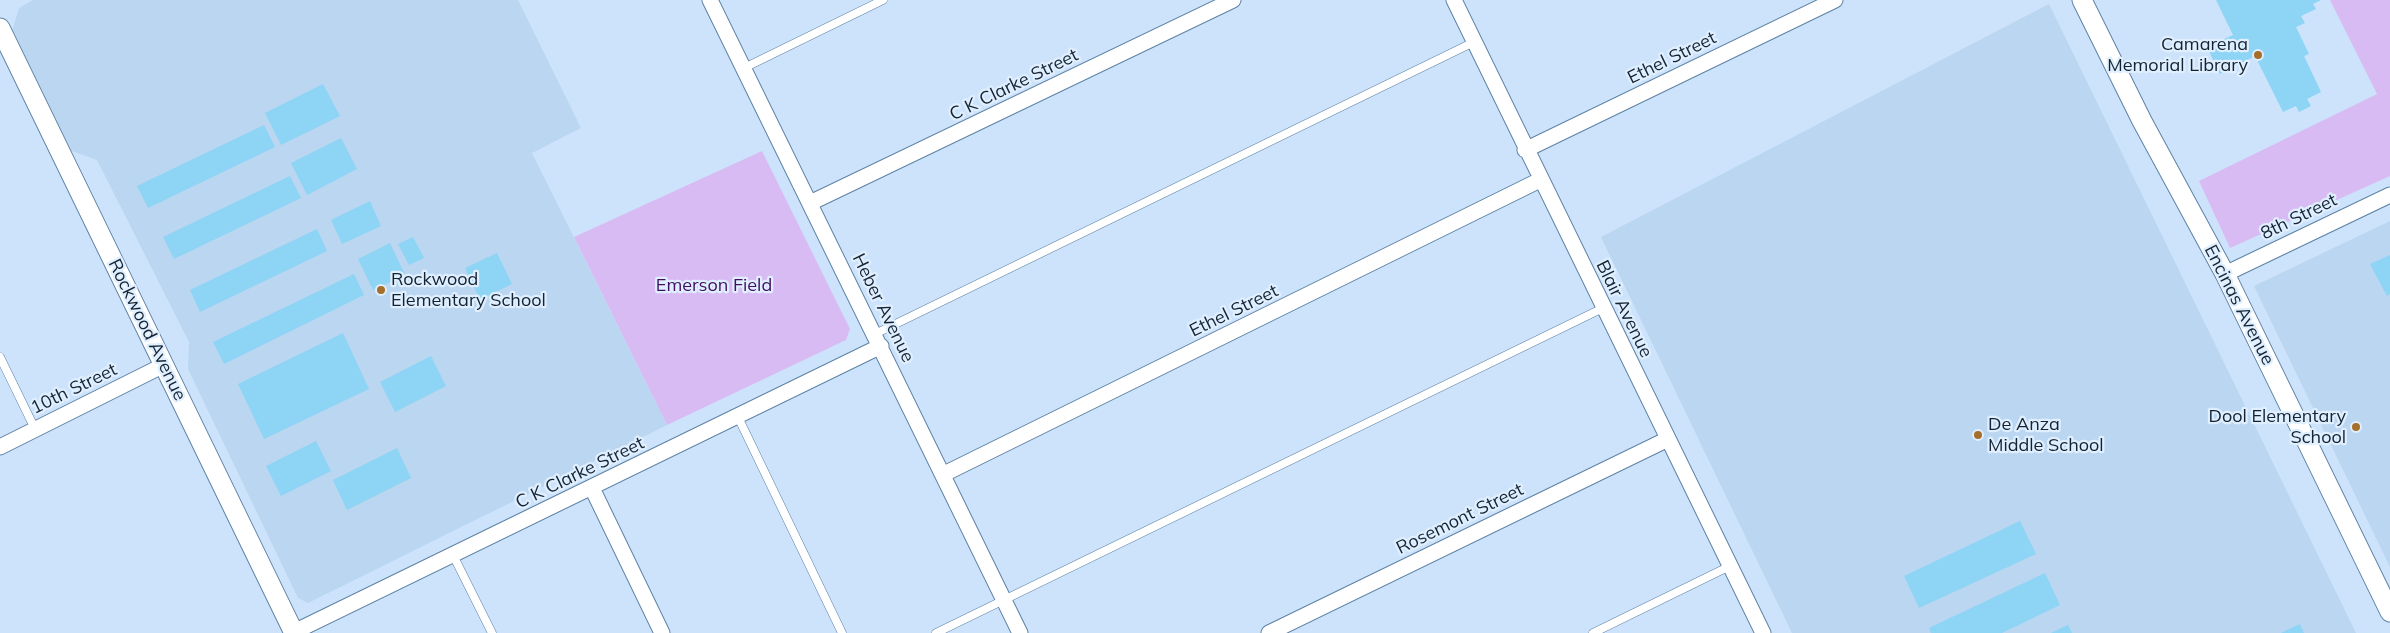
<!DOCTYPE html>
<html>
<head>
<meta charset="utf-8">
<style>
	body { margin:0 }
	canvas { display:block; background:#cce3fb }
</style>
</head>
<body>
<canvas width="2390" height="633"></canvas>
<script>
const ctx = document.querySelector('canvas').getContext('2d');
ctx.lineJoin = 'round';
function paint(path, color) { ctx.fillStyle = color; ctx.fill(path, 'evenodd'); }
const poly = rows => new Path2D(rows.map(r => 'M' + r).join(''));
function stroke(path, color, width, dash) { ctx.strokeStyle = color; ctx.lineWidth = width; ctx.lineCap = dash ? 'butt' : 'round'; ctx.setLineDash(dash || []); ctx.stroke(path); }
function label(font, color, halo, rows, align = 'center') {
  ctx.font = font + ' Mulish,sans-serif'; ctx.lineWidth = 4.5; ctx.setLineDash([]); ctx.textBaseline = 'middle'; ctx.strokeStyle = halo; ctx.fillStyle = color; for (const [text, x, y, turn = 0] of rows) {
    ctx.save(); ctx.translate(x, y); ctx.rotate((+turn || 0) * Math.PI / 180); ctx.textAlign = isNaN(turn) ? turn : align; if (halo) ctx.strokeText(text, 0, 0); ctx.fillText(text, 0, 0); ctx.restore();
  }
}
const built = poly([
	[33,0,518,0,581,128,532,153,667,425,308,603,298,598,188,369,189,342,97,160,69,150,12,31,19,8],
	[2049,4,2356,633,1792,633,1601,237],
	[2390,221,2390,567,2254,286]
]);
const green = poly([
	[2330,0,2390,0,2390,176,2230,248,2199,181,2377,94],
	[762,151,850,329,846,340,667,425,574,237]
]);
const building = poly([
	[2216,0,2321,0,2313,4,2316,9,2301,16,2305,23,2296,27,2309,54,2304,56,2321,92,2307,99,2311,106,2299,112,2296,106,2283,112,2255,56,2220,74,2207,47,2233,35],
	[323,84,340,116,281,145,265,113],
	[264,125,275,147,148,208,137,186],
	[341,138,357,169,307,195,291,163],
	[290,176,301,198,174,259,163,237],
	[370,201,381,226,342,244,331,220],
	[317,229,327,251,200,312,190,290],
	[413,237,424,258,409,265,398,244],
	[390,243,405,275,373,290,358,259],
	[497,253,512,284,480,300,465,268],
	[2390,255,2390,294,2387,296,2370,264],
	[354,274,364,295,224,364,213,342],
	[343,333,369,389,264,439,238,384],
	[431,356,446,386,395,412,380,382],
	[316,441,331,471,281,496,266,466],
	[397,448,411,478,347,510,333,480],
	[2020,521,2036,554,1919,608,1904,576],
	[2045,573,2060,605,2002,633,1931,633,1929,628],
	[2300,624,2304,633,2281,633],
	[2068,625,2072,633,2051,633]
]);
const service = poly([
	[744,68,883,0],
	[875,334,1474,42],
	[0,357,35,429],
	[738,417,842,633],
	[453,555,492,633],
	[936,633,1603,308],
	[1593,633,1730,566]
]);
const minor = poly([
	[710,0,1020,633],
	[1454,0,1763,633],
	[1525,150,1835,0],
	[810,203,1233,0],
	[2225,274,2390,195],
	[0,447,164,365],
	[944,474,1540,180],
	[592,488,662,633],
	[294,632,881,346],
	[1269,633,1668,439]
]);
const tertiary = poly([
	[2082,0,2142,121,2225,274,2390,612],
	[0,28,294,633]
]);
const markers = [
	[2258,55,5,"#a56f2a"],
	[381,290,5,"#a56f2a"],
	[2356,427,5,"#a56f2a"],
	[1978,435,5,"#a56f2a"]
];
const poiNames = [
	["Camarena",2248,45],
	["Memorial Library",2248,66],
	["Rockwood",391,280,"left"],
	["Elementary School",391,301,"left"],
	["Dool Elementary",2346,417],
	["School",2346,438],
	["De Anza",1988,425,"left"],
	["Middle School",1988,446,"left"]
];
const streetNames = [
	["Ethel Street",1672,58,-26],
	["C K Clarke Street",1014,85,-26],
	["8th Street",2299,217,-26],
	["Encinas Avenue",2239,305,63],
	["Heber Avenue",883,308,64],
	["Blair Avenue",1624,309,64],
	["Ethel Street",1234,311,-26],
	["Rockwood Avenue",147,330,64],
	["10th Street",74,389,-26],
	["C K Clarke Street",580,473,-26],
	["Rosemont Street",1460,519,-26]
];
const parkNames = [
	["Emerson Field",714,286]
];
paint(built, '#bbd6f0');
paint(green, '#d9bbf4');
paint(building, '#8dd4f5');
stroke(service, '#5e82a5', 9);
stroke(minor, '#5e82a5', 17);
stroke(tertiary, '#5e82a5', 21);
stroke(service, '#fff', 8);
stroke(minor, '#fff', 15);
stroke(tertiary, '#fff', 19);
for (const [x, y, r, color] of markers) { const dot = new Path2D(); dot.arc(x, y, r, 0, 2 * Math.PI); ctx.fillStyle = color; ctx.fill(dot); stroke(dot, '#e0efff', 2); }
label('18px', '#142331', '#e0efff', poiNames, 'right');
label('18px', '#142331', '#e0efff', streetNames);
label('18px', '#430e61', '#e0efff', parkNames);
</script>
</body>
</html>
